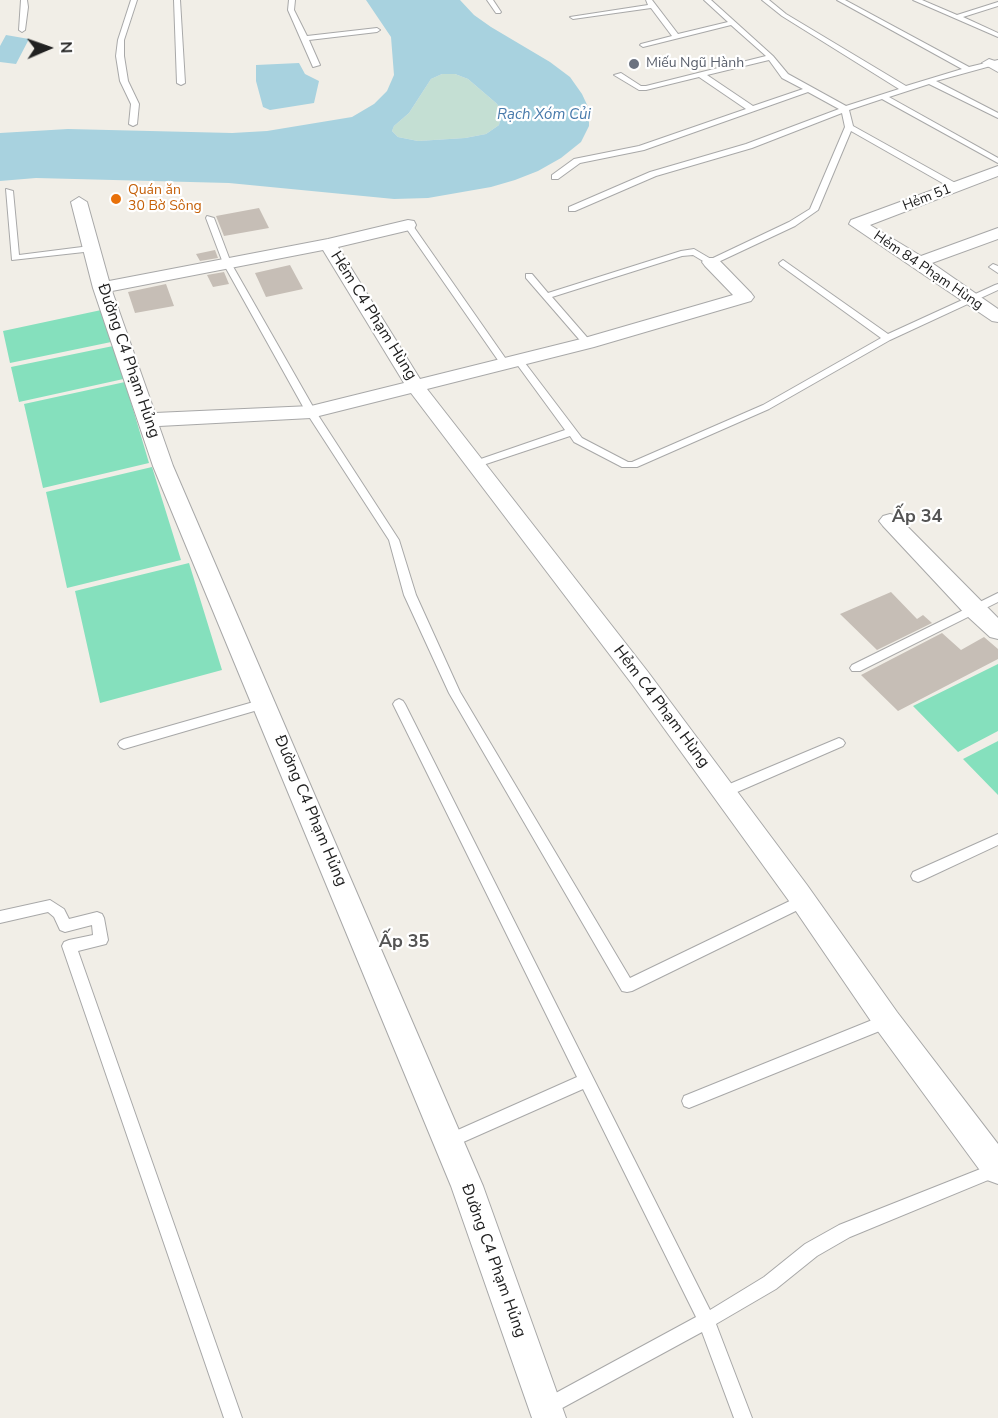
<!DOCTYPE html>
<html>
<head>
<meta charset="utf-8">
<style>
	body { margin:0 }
	#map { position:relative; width:998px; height:1418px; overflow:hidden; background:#f1eee7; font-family:"Nunito Sans",sans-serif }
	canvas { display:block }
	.north { position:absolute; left:18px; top:18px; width:60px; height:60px; -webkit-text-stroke:4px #fff; paint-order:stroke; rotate:88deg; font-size:16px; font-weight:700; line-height:24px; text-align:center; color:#212121 }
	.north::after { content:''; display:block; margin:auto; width:21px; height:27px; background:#212121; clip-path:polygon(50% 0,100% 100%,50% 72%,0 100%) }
</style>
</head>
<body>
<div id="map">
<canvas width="998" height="1418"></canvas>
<div class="north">N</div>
</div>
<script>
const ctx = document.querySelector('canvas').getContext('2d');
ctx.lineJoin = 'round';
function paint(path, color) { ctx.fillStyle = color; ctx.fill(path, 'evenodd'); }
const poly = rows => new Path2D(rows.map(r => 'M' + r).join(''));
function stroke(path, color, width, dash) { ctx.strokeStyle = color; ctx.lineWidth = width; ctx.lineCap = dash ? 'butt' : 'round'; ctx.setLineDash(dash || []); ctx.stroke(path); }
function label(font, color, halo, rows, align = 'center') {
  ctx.font = font + ' "Nunito Sans",sans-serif'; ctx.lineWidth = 4.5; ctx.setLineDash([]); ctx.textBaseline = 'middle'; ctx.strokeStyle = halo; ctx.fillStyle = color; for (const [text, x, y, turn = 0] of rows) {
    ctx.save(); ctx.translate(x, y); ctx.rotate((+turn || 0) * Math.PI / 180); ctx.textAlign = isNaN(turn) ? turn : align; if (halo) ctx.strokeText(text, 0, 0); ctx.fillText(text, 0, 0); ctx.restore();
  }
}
const wetland = poly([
	[442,74,455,74,468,79,496,103,502,110,499,125,486,134,465,138,418,141,398,137,392,131,394,126,409,113,431,79]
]);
const pitch = poly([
	[106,309,116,341,10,363,3,331],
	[118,345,128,378,19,402,11,367],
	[125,382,149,463,43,488,24,404],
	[152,467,181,560,67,588,46,492],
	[189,563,222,670,100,703,75,591],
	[998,664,998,731,958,752,913,706],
	[998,741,998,795,963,759]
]);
const water = poly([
	[366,0,460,0,474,15,491,27,550,62,570,77,582,94,589,109,589,126,581,142,561,158,538,171,515,180,491,187,428,198,394,199,229,183,36,178,0,181,0,133,68,129,232,133,267,131,352,117,374,104,387,91,394,75,391,37],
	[442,74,455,74,468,79,496,103,502,110,499,125,486,134,465,138,418,141,398,137,392,131,394,126,409,113,431,79],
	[6,35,29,39,16,64,0,62,0,46],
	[299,63,305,74,319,81,314,103,270,110,263,107,256,81,256,65]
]);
const building = poly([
	[259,208,269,228,224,236,216,216],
	[215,250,218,258,200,261,196,254],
	[290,265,303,289,266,297,255,273],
	[224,272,229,284,213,287,207,275],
	[166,284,174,306,135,313,128,292],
	[891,592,917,619,923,615,932,623,877,650,840,614],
	[942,633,961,650,984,637,998,649,998,659,898,711,861,675]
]);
const lane = poly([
	[21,0,27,0,28,7,25,30,22,32,19,30,21,0],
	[131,0,137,0,124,40,124,56,128,81,139,104,137,124,133,126,129,124,131,104,120,81,116,56,118,40,131,0],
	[174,0,180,0,185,83,181,85,177,83,174,0],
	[289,0,295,0,294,10,307,36,377,28,380,30,377,32,309,40,320,65,313,67,288,10,289,0],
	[487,0,493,0,501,12,500,13,496,13,487,0],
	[646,0,652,0,678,34,728,22,704,0,711,0,773,56,788,74,846,106,899,89,782,16,762,0,769,0,786,14,906,86,962,69,837,0,845,0,969,67,998,60,998,64,936,81,998,113,998,118,929,84,889,97,998,158,998,163,882,99,849,110,853,126,959,185,959,189,953,189,851,131,818,210,795,226,714,264,708,264,693,255,682,256,552,297,592,343,590,345,584,345,526,278,526,274,532,274,548,293,681,251,694,249,711,259,789,222,810,209,845,127,842,113,752,148,656,176,575,211,569,211,569,207,650,172,746,144,839,109,808,92,644,150,580,163,558,179,552,179,552,175,574,159,639,146,746,109,699,77,646,90,639,90,614,75,621,73,641,86,646,86,766,56,731,25,643,47,640,45,641,44,672,36,651,8,573,19,570,17,648,5,646,0],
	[769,60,782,78,803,89,753,106,707,75,769,60],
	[913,0,922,0,957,15,998,2,998,6,963,17,998,33,998,37,913,0],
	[6,189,13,191,19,255,90,246,94,249,93,251,12,260,6,189],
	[207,216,214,218,231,263,316,412,399,540,416,595,460,692,630,978,798,897,803,895,808,897,810,901,808,905,632,991,627,992,622,991,449,693,404,595,389,540,306,412,223,263,206,218,207,216],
	[405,223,411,223,508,362,508,366,502,366,404,225,405,223],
	[783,260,888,334,995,285,998,284,998,290,890,340,769,409,637,467,622,467,574,442,570,436,480,466,472,466,472,462,565,430,516,363,516,359,522,359,582,438,628,462,632,462,763,405,881,338,780,265,779,263,783,260],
	[993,264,998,266,998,273,989,267,993,264],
	[998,593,998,602,860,671,852,671,850,668,852,665,998,593],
	[264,699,268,701,270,704,268,707,124,749,120,747,118,744,120,741,124,739,264,699],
	[399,699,403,701,405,704,710,1310,764,1277,805,1244,839,1225,998,1162,998,1176,850,1237,817,1256,776,1289,716,1324,752,1418,734,1418,702,1332,553,1413,547,1416,541,1413,538,1407,541,1401,696,1317,583,1089,452,1147,447,1150,442,1147,439,1142,442,1137,577,1077,393,704,395,701,399,699],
	[839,738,843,740,845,743,843,746,728,796,724,797,720,796,718,792,720,788,839,738],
	[998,834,998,845,923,880,918,882,913,880,911,876,913,872,998,834],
	[50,900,64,909,69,919,97,912,102,914,104,918,108,940,106,944,78,951,242,1418,224,1418,62,946,64,942,69,940,93,935,92,925,65,932,60,930,54,917,48,912,0,923,0,911,50,900],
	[887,1014,892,1016,894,1021,892,1026,689,1108,684,1106,682,1101,684,1096,887,1014]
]);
const street = poly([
	[989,59,998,62,998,72,982,63,989,59],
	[998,166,998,176,870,225,921,256,998,228,998,239,932,263,998,309,998,322,992,321,849,224,851,220,998,166],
	[79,197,87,202,109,281,328,239,408,220,414,221,416,225,414,229,338,247,420,379,581,339,733,295,705,266,702,262,705,258,717,258,751,293,754,297,751,301,594,347,427,389,648,672,807,885,897,1012,998,1144,998,1184,987,1180,877,1030,789,901,632,684,411,393,311,418,159,426,173,466,483,1186,566,1418,532,1418,451,1186,153,466,93,288,71,202,79,197],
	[323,250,404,383,311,406,155,413,112,291,323,250],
	[890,514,897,516,998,618,998,639,990,637,966,615,883,526,879,521,883,516,890,514]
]);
const markers = [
	[634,64,6,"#6b7280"],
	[116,199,6,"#e8710a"]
];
const farWorshipnames = [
	["Miếu Ngũ Hành",646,64]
];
const farFoodnames = [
	["Quán ăn",128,191],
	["30 Bờ Sông",128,207]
];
const farStreetnames = [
	["Hẻm 51",927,198,-21],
	["Hẻm 84 Phạm Hùng",928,271,34]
];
const farWaternames = [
	["Rạch Xóm Củi",544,115]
];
const streetNames = [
	["Hẻm C4 Phạm Hùng",373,316,58],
	["Đường C4 Phạm Hủng",128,361,71],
	["Hẻm C4 Phạm Hùng",661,707,53],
	["Đường C4 Phạm Hủng",310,811,67],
	["Đường C4 Phạm Hủng",493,1261,70]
];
const neighbourhoodNames = [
	["Ấp 34",917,518],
	["Ấp 35",404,943]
];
paint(wetland, '#c4dfd3');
paint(pitch, '#85e0bd');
paint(water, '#a8d2df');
paint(building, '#c6beb6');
stroke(lane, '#a8a8a8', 2);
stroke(street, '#a8a8a8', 2);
paint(lane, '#fff');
paint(street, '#fff');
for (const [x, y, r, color] of markers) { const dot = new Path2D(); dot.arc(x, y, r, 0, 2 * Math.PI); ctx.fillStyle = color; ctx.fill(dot); stroke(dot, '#fff', 2); }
label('14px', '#5b616d', '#fff', farWorshipnames, 'left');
label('14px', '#c56008', '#fff', farFoodnames, 'left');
label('14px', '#212121', '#fff', farStreetnames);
label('italic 15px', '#487aab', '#fff', farWaternames);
label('16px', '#212121', '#fff', streetNames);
label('bold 18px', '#545454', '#fff', neighbourhoodNames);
</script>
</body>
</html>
